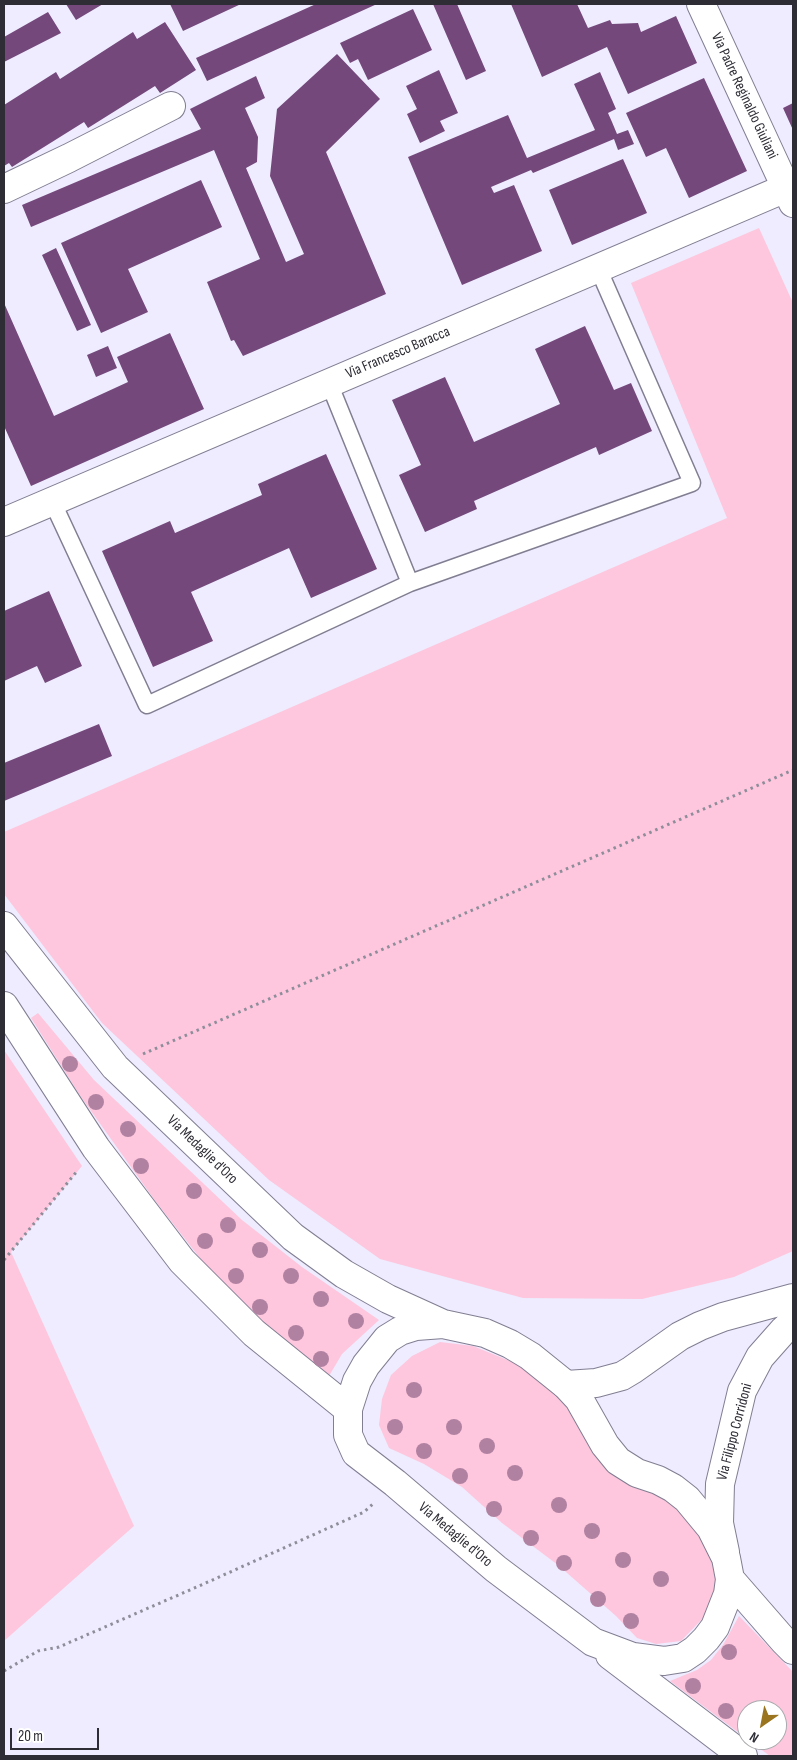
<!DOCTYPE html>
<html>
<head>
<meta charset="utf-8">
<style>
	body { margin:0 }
	#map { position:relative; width:797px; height:1760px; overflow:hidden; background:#eeecfe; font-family:"Sofia Sans Condensed",sans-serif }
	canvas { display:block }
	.frame { position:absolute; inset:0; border:5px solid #2e2d35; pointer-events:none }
	.north { position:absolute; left:737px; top:1700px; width:50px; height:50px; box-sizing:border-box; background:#fff; border:1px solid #ababae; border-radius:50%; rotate:213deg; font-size:14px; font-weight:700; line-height:20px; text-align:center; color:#2e2d35 }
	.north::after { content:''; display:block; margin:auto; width:18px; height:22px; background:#9a741f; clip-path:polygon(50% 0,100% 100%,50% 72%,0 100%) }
	.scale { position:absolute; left:10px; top:1728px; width:89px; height:22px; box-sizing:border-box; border:2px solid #2e2d35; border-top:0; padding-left:6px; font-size:15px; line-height:18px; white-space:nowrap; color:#2e2d35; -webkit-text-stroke:4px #fff; paint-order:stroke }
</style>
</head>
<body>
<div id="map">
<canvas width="797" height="1760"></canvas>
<div class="frame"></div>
<div class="north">N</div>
<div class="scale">20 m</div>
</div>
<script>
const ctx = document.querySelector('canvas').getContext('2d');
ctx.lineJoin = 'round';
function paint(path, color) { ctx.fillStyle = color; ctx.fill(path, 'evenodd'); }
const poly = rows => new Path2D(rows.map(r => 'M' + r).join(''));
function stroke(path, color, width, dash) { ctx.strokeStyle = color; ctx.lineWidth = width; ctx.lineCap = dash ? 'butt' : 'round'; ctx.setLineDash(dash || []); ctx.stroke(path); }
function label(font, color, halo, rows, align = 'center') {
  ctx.font = font + ' "Sofia Sans Condensed",sans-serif'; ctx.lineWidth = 5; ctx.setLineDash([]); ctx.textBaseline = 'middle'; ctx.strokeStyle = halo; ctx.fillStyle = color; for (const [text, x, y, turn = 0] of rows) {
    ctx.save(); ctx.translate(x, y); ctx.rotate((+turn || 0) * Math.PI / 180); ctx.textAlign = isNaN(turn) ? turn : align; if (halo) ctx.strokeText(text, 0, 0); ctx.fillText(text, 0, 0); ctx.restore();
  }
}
const green = poly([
	[759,228,793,303,793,1251,734,1277,642,1299,523,1298,380,1259,269,1180,102,1023,4,894,4,832,727,518,631,283],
	[38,1013,94,1080,242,1220,302,1267,379,1320,342,1354,329,1376,297,1353,221,1285,156,1202,81,1097,31,1018],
	[4,1050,82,1166,11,1252,134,1526,4,1641],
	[440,1342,473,1346,515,1363,553,1387,628,1483,665,1499,692,1518,711,1544,716,1585,706,1615,681,1641,656,1644,637,1638,616,1616,558,1565,502,1523,462,1487,424,1464,389,1448,379,1425,382,1399,391,1375,412,1356],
	[739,1616,793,1672,793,1756,770,1756,748,1740,777,1740,777,1710,747,1710,747,1739,670,1681,697,1670,711,1660,723,1645]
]);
const building = poly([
	[66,4,103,4,76,20],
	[170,4,241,4,183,31],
	[316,4,377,4,207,81,196,58],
	[433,4,457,4,486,71,466,80],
	[511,4,577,4,588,28,610,20,612,24,638,23,641,32,676,16,697,63,628,94,607,47,542,77],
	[413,9,432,50,368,80,358,59,350,63,340,43],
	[48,12,61,33,4,62,4,37],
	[165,22,196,70,160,93,155,86,88,128,84,122,12,167,9,163,4,166,4,105,56,72,60,79,133,32,137,39],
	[337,54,380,99,326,152,386,294,243,356,234,340,231,341,207,282,260,259,214,150,31,227,22,205,201,129,190,109,256,76,265,98,245,108,258,137,257,162,246,168,286,262,304,254,270,176,277,109],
	[439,70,458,113,440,121,445,131,420,143,407,114,417,109,406,86],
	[600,72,616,109,608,113,612,122,617,134,628,130,634,144,618,150,614,139,533,173,531,170,491,187,494,193,514,185,542,251,462,285,408,157,508,115,527,158,595,130,574,84],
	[704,78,747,171,689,198,666,148,646,157,626,113],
	[793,103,793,130,783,108],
	[623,159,647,213,572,245,549,190],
	[201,180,222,227,128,269,148,312,101,333,61,243],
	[56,248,91,325,77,331,42,255],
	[4,303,54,416,128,382,117,357,170,333,204,409,31,486,4,426],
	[585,326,614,390,631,383,652,431,599,455,596,447,474,501,477,509,425,532,399,475,421,465,392,400,445,377,474,442,560,404,535,349],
	[108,346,117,368,96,377,87,355],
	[326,454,377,569,311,598,289,548,191,592,213,641,153,667,102,551,170,521,175,533,262,495,258,484],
	[49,591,82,666,45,683,37,666,4,681,4,611],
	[99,724,112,756,4,801,4,763]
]);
const path = poly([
	[143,1054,793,770],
	[4,1260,78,1170],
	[4,1671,38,1651,59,1647,199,1586,364,1512,374,1503]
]);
const service = poly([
	[52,501,147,705,410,583,329,383],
	[410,583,692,483,598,268]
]);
const minor = poly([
	[701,4,793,203],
	[4,189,69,158,171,106],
	[4,522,793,185],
	[566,1385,596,1383,622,1376,632,1370,680,1336,700,1326,723,1317,793,1298],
	[725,1552,719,1523,720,1484,742,1391,760,1357,783,1331,793,1322]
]);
const tertiary = poly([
	[4,926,115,1067,293,1237,344,1274,388,1299,443,1324,485,1333,510,1344,530,1356,566,1385,579,1399,605,1445,618,1461,637,1473,658,1480,673,1488,687,1499,711,1528,726,1558,730,1579,728,1594,715,1627,706,1639,695,1650,683,1658,664,1661,633,1657,593,1642,496,1569,395,1483,356,1453,348,1435,348,1409,357,1381,366,1365,387,1339,400,1331,416,1326,443,1324],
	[4,1006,96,1148,182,1261,254,1333,348,1409],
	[730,1579,784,1641,793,1650],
	[610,1655,743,1756]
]);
const trees = [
	[70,1064],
	[96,1102],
	[128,1129],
	[141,1166],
	[194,1191],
	[228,1225],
	[205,1241],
	[260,1250],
	[236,1276],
	[291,1276],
	[321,1299],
	[260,1307],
	[356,1321],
	[296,1333],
	[321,1359],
	[414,1390],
	[395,1427],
	[454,1427],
	[487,1446],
	[424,1451],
	[515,1473],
	[460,1476],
	[559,1505],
	[494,1509],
	[592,1531],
	[531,1538],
	[623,1560],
	[564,1563],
	[661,1579],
	[598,1599],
	[631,1621],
	[729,1652],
	[693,1686],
	[726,1711]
];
const streetNames = [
	["Via Padre Reginaldo Giuliani",744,96,65],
	["Via Francesco Baracca",398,353,-23],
	["Via Medaglie d'Oro",202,1150,44],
	["Via Filippo Corridoni",735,1432,-75],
	["Via Medaglie d'Oro",455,1535,40]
];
paint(green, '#fec7de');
paint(building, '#74487b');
stroke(service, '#817e92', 19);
stroke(minor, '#817e92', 30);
stroke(tertiary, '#817e92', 30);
stroke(path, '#8e8d9a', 3, [2.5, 4]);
stroke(service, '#fff', 16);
stroke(minor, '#fff', 28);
stroke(tertiary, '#fff', 28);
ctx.fillStyle = '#b181a1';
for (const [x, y] of trees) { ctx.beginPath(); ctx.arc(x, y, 8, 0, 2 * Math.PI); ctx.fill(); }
label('15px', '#2e2d35', '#fff', streetNames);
</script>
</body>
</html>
